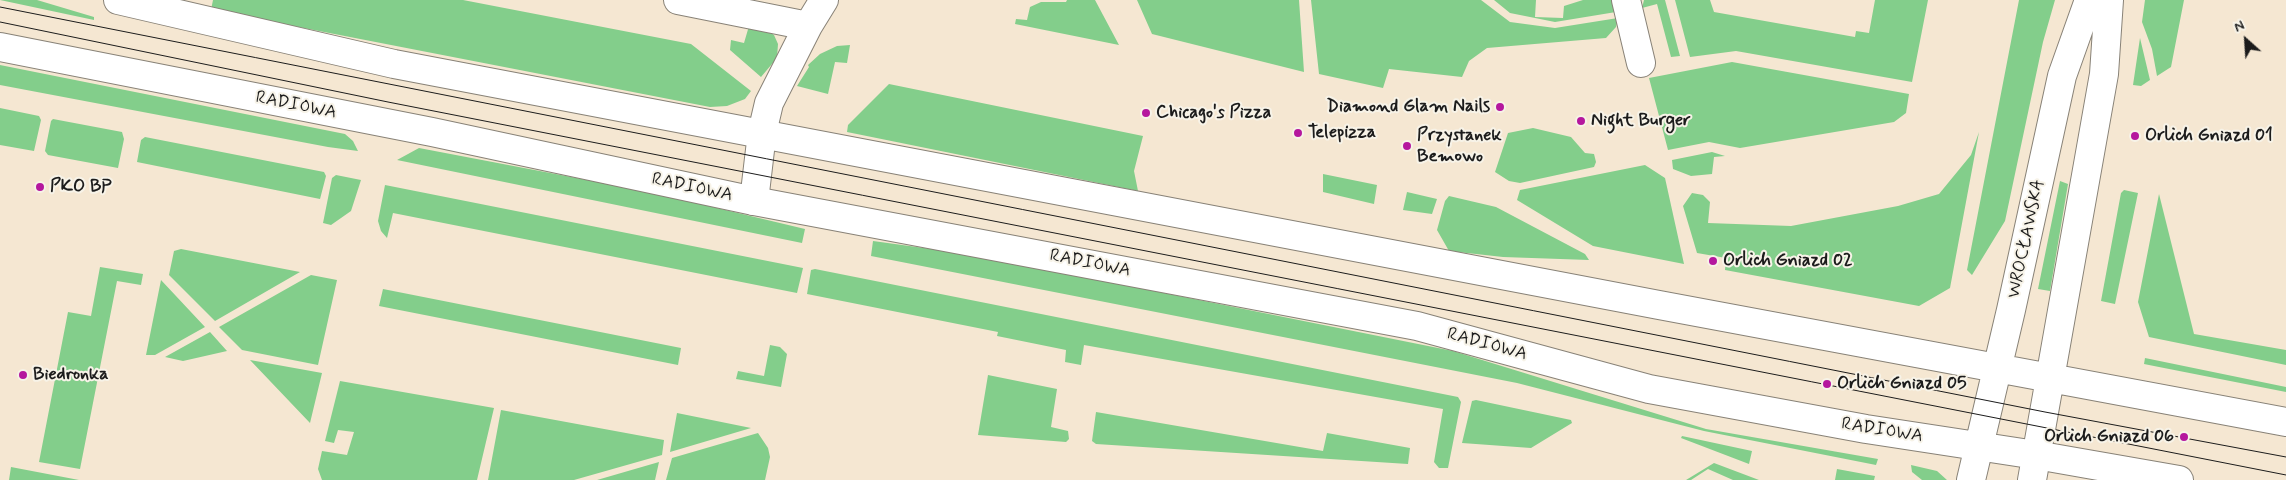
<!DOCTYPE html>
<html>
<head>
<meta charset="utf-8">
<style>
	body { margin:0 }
	#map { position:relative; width:2286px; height:480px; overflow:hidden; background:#f5e7d2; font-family:Mynerve,sans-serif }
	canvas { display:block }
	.north { position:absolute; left:2221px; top:15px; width:50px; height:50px; -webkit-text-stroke:4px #f7f3e8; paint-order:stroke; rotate:334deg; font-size:14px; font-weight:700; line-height:20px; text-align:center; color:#1c1c1c }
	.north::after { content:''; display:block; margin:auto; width:18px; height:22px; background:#1c1c1c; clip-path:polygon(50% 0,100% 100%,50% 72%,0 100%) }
</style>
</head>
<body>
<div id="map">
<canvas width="2286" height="480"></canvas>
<div class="north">N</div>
</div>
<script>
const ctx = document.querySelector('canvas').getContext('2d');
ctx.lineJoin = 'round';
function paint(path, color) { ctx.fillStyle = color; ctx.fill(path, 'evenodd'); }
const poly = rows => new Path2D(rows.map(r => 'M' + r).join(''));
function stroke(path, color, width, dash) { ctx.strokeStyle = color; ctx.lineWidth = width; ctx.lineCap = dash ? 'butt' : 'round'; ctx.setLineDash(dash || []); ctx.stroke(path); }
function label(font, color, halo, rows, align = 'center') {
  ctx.font = font + ' Mynerve,sans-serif'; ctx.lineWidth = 4; ctx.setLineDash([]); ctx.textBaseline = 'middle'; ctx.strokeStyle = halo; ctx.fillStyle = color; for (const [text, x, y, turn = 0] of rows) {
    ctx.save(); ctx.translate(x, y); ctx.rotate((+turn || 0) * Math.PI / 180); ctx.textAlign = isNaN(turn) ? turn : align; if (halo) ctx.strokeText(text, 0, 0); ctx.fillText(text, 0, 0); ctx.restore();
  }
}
const green = poly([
	[0,0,37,0,94,17,94,20],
	[213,0,463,0,691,44,751,91,745,99,727,106,710,107,211,10],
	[1067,0,1095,0,1119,45,1015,24,1016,19,1027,20,1030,7,1041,2,1066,2],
	[1137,0,1299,0,1304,72,1152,34],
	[1311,0,1481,0,1510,22,1555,28,1618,18,1616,27,1606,38,1487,48,1469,61,1462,77,1389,69,1383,88,1319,74],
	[1494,0,1536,0,1535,17,1563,18,1564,6,1583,0,1614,0,1616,12,1555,22,1510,13],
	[1644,0,1665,0,1680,56,1671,57,1657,4,1642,8],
	[1675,0,1710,0,1714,12,1855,37,1856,31,1869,33,1875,0,1928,0,1912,82,1736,51,1690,57],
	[2019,0,2055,0,2043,42,2005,221,1972,275,1967,270],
	[2145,0,2184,0,2171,67,2157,76,2152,49,2142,22],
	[749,26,765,29,774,35,778,44,777,58,761,77,730,50,731,40,744,43],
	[2140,38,2150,80,2141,86,2133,85],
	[850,45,847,63,835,62,828,94,797,86,809,67,808,65,820,54,837,46],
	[1732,62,1909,94,1906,113,1894,122,1740,148,1709,142,1668,150,1649,78],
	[0,65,345,134,353,141,358,151,328,147,0,85],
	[889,84,1143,136,1134,171,1138,191,847,132,848,125],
	[0,108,39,116,41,120,34,151,0,145],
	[53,119,122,132,124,139,118,168,48,155,45,151,51,121],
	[1533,128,1571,137,1585,153,1594,154,1596,162,1594,167,1520,183,1509,181,1495,172,1508,133],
	[1979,132,1950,288,1919,306,1725,270,1726,258,1697,253,1683,206,1692,193,1703,195,1710,202,1708,223,1791,226,1898,206,1939,194,1971,155],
	[145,137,324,172,326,176,320,199,137,162,141,140],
	[419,148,650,192,805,229,802,243,397,160],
	[1712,152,1725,156,1714,157,1712,174,1691,176,1673,169,1672,160],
	[1645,165,1665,178,1684,264,1593,246,1517,200,1520,190],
	[1323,174,1377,185,1374,204,1323,192],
	[336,175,361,180,351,211,331,225,323,223,332,178],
	[2060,181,2068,184,2050,291,2038,289],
	[385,185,803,268,797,293,393,213,387,238,381,231,378,221],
	[2124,190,2138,193,2115,304,2101,301,2121,193],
	[1407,192,1437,199,1432,214,1403,210],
	[2159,194,2194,334,2286,350,2286,365,2149,337,2138,302],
	[1449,196,1496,207,1585,254,1589,260,1503,257,1449,251,1437,230,1445,201],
	[873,241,975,255,1453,351,1706,429,1878,459,1876,465,1704,431,1517,383,871,256],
	[181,249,300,272,215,321,169,275,174,251],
	[100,267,143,274,141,285,117,281,80,469,39,462,68,312,91,316],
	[815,269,1458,397,1461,402,1448,468,1439,468,1434,462,1443,409,1084,345,1081,365,1065,362,1066,350,997,336,998,332,807,294,811,270],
	[311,275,337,280,318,365,242,350,219,327],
	[161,280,205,327,155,355,146,355],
	[383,289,681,348,678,365,379,306],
	[210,332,227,351,183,361,165,357],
	[770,345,780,347,787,354,781,387,736,379,738,371,764,376],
	[2145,358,2286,387,2286,392,2159,367,2144,364],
	[250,360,322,373,310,423],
	[988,375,1057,389,1051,427,1068,431,1069,439,1066,442,978,435],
	[340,381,494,408,477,480,322,480,318,469,322,451,347,455,354,432,338,430,334,443,325,441],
	[1476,400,1571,420,1572,423,1531,448,1462,443,1472,401],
	[501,410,664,440,662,455,574,480,488,480],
	[1096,412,1323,451,1327,433,1410,448,1408,464,1096,444,1092,441],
	[677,413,751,428,670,452],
	[758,433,768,448,770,457,765,480,666,480,672,458],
	[1682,436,1752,451,1749,464,1681,438],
	[659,462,655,480,597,480],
	[1714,463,1759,480,1733,480,1708,469,1691,480,1686,480],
	[1911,465,1937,471,1947,480,1922,480,1912,472],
	[11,467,79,480,9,480],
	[1837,469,1875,476,1874,480,1835,480]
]);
const minor = poly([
	[678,0,808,26],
	[1626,0,1641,63],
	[754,201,762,133,769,103,808,26,824,0]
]);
const tertiary = poly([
	[118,0,394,64,1659,305,2286,422],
	[0,47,432,132,754,201,1417,326,1649,389,1866,429,2036,455,2179,480],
	[1971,480,2011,310,2062,76,2089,0],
	[2032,480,2104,74,2109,0]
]);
const tram = poly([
	[0,7,2045,412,2286,457],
	[0,22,388,102,2286,475]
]);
const markers = [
	[1500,107,5,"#b5179e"],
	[1146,113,5,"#b5179e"],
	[1581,121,5,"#b5179e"],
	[1298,133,5,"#b5179e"],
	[2135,136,5,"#b5179e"],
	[1407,146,5,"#b5179e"],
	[40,187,5,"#b5179e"],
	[1713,261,5,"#b5179e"],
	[23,375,5,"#b5179e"],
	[1827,384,5,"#b5179e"],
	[2184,437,5,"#b5179e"]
];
const streetNames = [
	["RADIOWA",296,106,11],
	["RADIOWA",692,188,12],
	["WROCŁAWSKA",2027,239,-78],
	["RADIOWA",1090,264,11],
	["RADIOWA",1487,345,15],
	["RADIOWA",1882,431,9]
];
const poiNames = [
	["Diamond Glam Nails",1490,107,"right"],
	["Chicago's Pizza",1156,113],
	["Night Burger",1591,121],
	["Telepizza",1308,133],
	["Przystanek",1417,136],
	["Bemowo",1417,157],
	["Orlich Gniazd 01",2145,136],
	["PKO BP",50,187],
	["Orlich Gniazd 02",1723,261],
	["Biedronka",33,375],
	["Orlich Gniazd 05",1837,384],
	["Orlich Gniazd 06",2174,437,"right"]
];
paint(green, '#83ce8b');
stroke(minor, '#888277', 30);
stroke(tertiary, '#888277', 30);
stroke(minor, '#fff', 28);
stroke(tertiary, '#fff', 28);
stroke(tram, '#1c1c1c', 1);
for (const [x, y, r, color] of markers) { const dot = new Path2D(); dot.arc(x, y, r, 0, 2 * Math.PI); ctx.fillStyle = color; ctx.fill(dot); stroke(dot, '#f7f3e8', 2); }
label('18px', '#1c1c1c', '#f7f3e8', streetNames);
label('bold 18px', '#1c1c1c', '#f7f3e8', poiNames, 'left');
</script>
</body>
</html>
